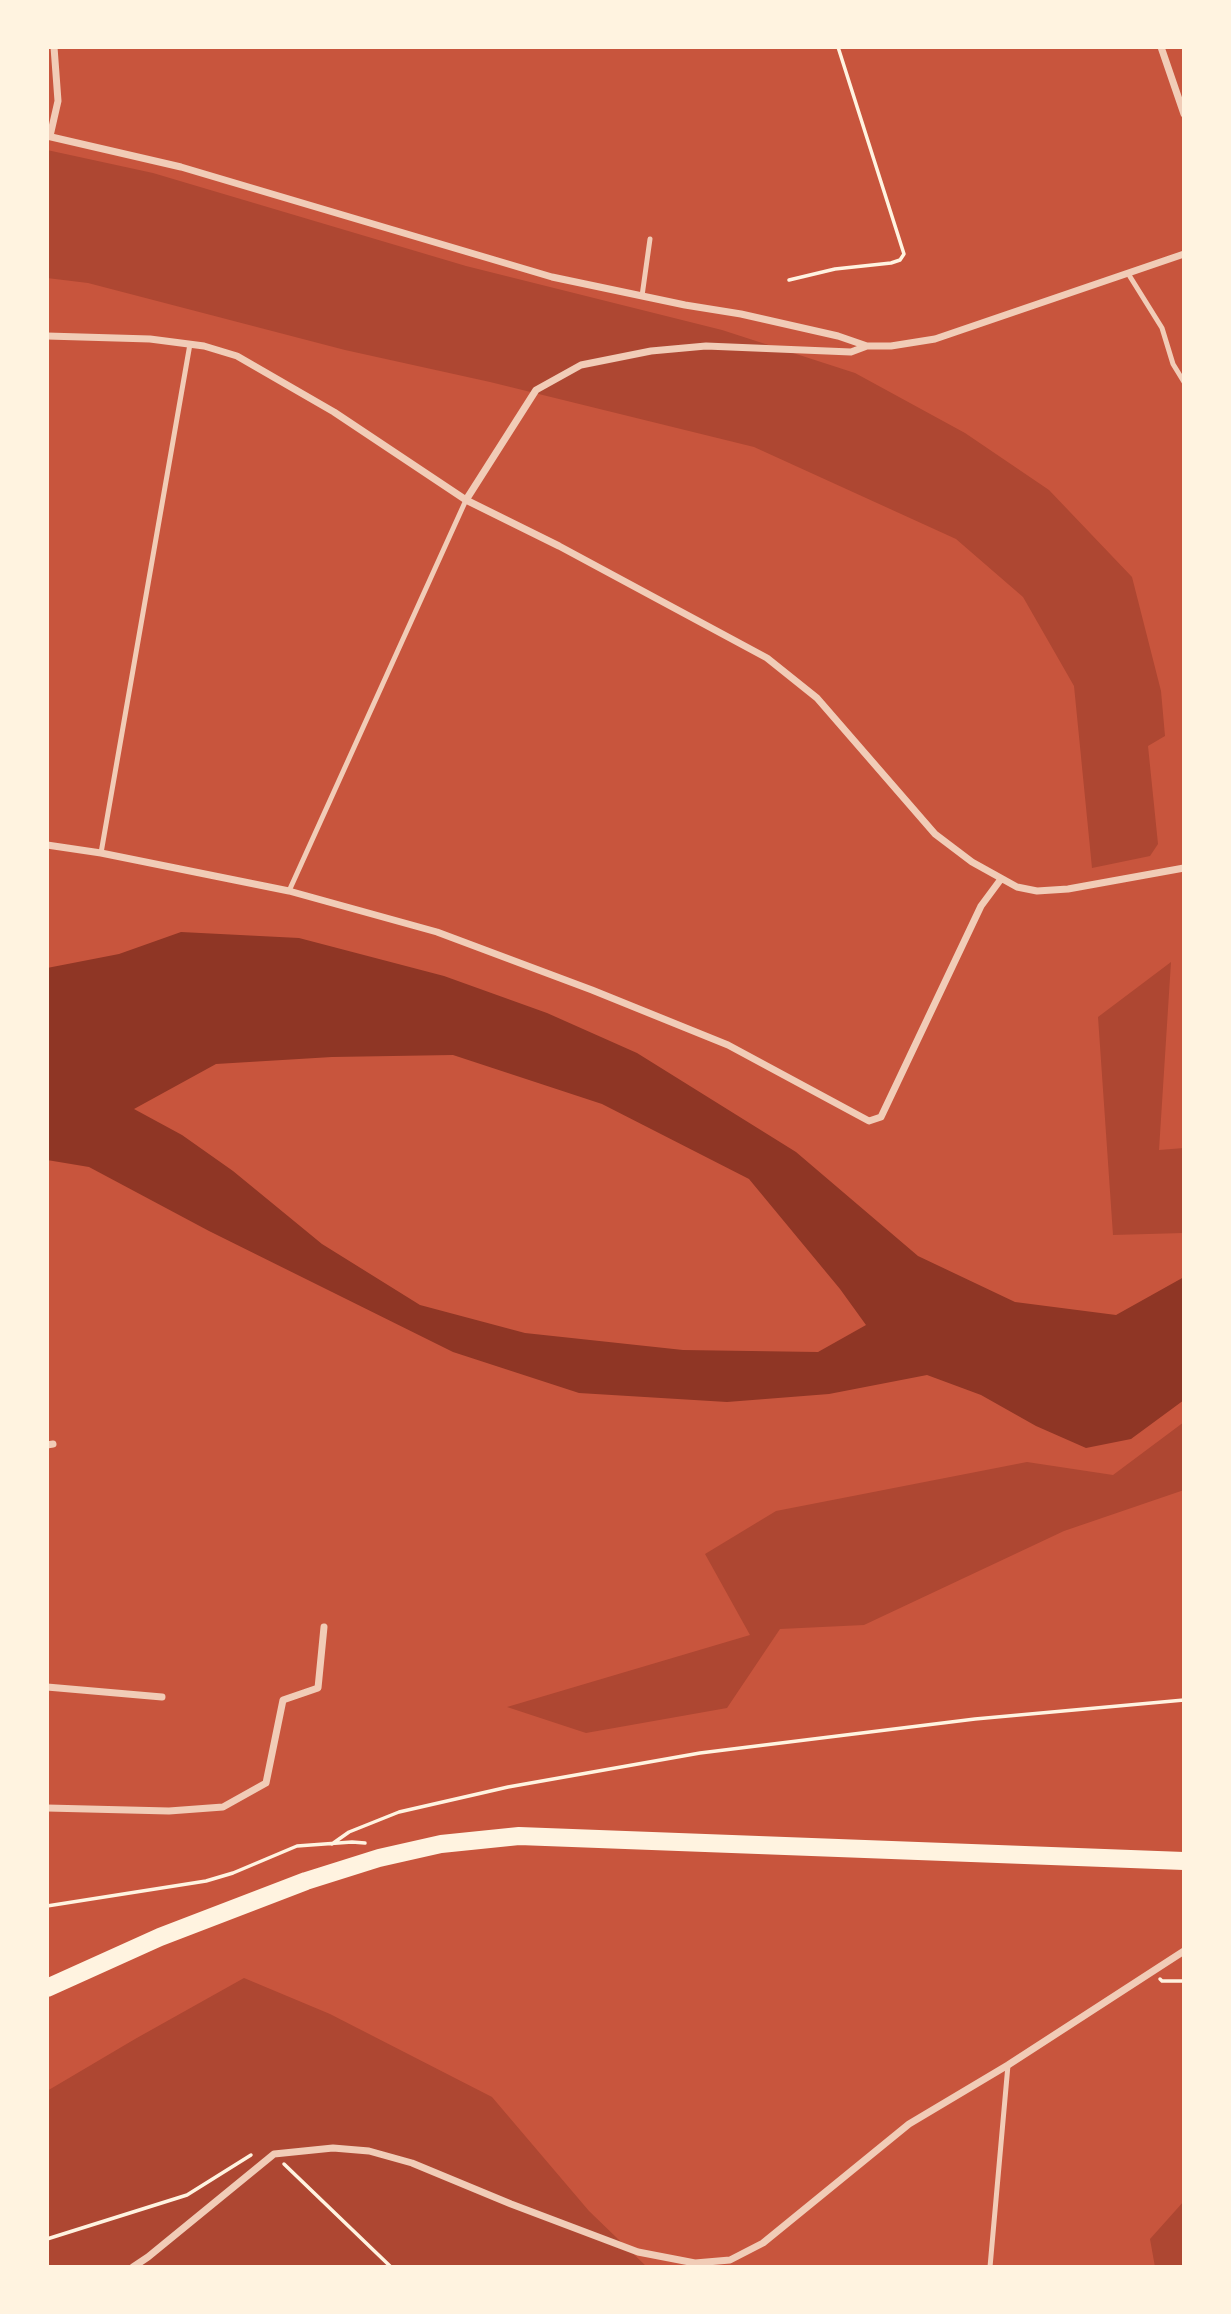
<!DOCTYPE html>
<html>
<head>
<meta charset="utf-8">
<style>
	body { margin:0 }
	#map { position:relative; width:1231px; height:2314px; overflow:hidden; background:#c8553d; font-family:"Archivo Narrow",sans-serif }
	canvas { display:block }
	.frame { position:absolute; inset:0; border:49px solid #fff3e0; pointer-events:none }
</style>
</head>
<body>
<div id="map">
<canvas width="1231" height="2314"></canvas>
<div class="frame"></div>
</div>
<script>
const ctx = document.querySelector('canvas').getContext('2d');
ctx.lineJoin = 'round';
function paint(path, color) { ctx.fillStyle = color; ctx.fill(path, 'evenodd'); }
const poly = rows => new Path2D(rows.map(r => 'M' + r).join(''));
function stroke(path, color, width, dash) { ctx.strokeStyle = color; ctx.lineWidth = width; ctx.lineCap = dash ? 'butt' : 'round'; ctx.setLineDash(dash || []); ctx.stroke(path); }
const green = poly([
	[47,150,153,173,466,266,722,330,855,373,965,433,1049,490,1132,577,1161,691,1165,736,1148,746,1158,844,1150,856,1092,868,1074,686,1023,597,956,539,754,447,490,382,345,350,88,283,47,278],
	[1171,962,1159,1150,1184,1148,1184,1233,1113,1235,1098,1017],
	[1184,1422,1184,1490,1064,1531,864,1625,780,1629,727,1708,586,1733,507,1707,750,1635,705,1554,776,1511,1027,1462,1113,1475],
	[244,1978,330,2014,492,2097,589,2211,647,2267,47,2267,47,2091,135,2039],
	[1184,2201,1184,2267,1155,2267,1150,2239]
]);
const water = poly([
	[181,932,299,938,444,976,547,1013,637,1053,796,1152,918,1256,1015,1302,1116,1315,1184,1277,1184,1400,1131,1439,1086,1448,1036,1426,981,1395,927,1375,829,1394,727,1402,579,1393,453,1352,209,1231,89,1167,47,1160,47,968,119,954],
	[453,1055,602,1104,749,1179,840,1289,866,1325,818,1352,683,1350,525,1333,420,1305,322,1244,233,1171,182,1135,134,1109,216,1064,332,1057]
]);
const path = poly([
	[789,280,835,269,891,263,900,260,904,254,838,47],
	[332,1844,349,1832,399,1812,508,1787,700,1753,975,1719,1184,1700],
	[47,1906,206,1881,233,1873,297,1846,352,1842,365,1843],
	[1160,1979,1162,1981,1184,1981],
	[284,2164,391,2267],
	[47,2239,187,2195,251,2155]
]);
const service = poly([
	[1129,275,1162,328,1173,364,1184,382],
	[642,296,650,239],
	[101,853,190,344],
	[289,891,466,500],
	[990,2267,1008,2065]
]);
const minor = poly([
	[1161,47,1184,114],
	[47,136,181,167,552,277,685,305,741,314,838,336,867,346,891,346,935,339,1184,254],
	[50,136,58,101,54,47],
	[47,336,150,339,204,346,237,356,334,412,466,500,559,546,767,658,817,698,935,834,972,862,1017,887,1037,891,1068,889,1184,868],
	[466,500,536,390,581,365,651,351,706,346,851,352,867,346],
	[47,845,101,853,289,891,437,932,592,990,728,1045,869,1121,881,1117,981,906,1001,879],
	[47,1445,53,1444],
	[47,1687,162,1697],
	[47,1808,169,1811,223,1807,266,1783,283,1700,318,1688,324,1627],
	[133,2267,148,2257,274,2154,333,2148,369,2151,412,2163,511,2204,638,2252,695,2263,730,2260,763,2243,909,2124,1008,2065,1184,1951]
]);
const primary = poly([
	[47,1988,160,1937,306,1881,379,1858,441,1844,519,1836,1184,1861]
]);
paint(green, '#ae4732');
paint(water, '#8f3625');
stroke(path, '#fff3e0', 3.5);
stroke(service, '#f1ccb7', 5);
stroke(minor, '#f1ccb7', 7);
stroke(primary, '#fff3e0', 18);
</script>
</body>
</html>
